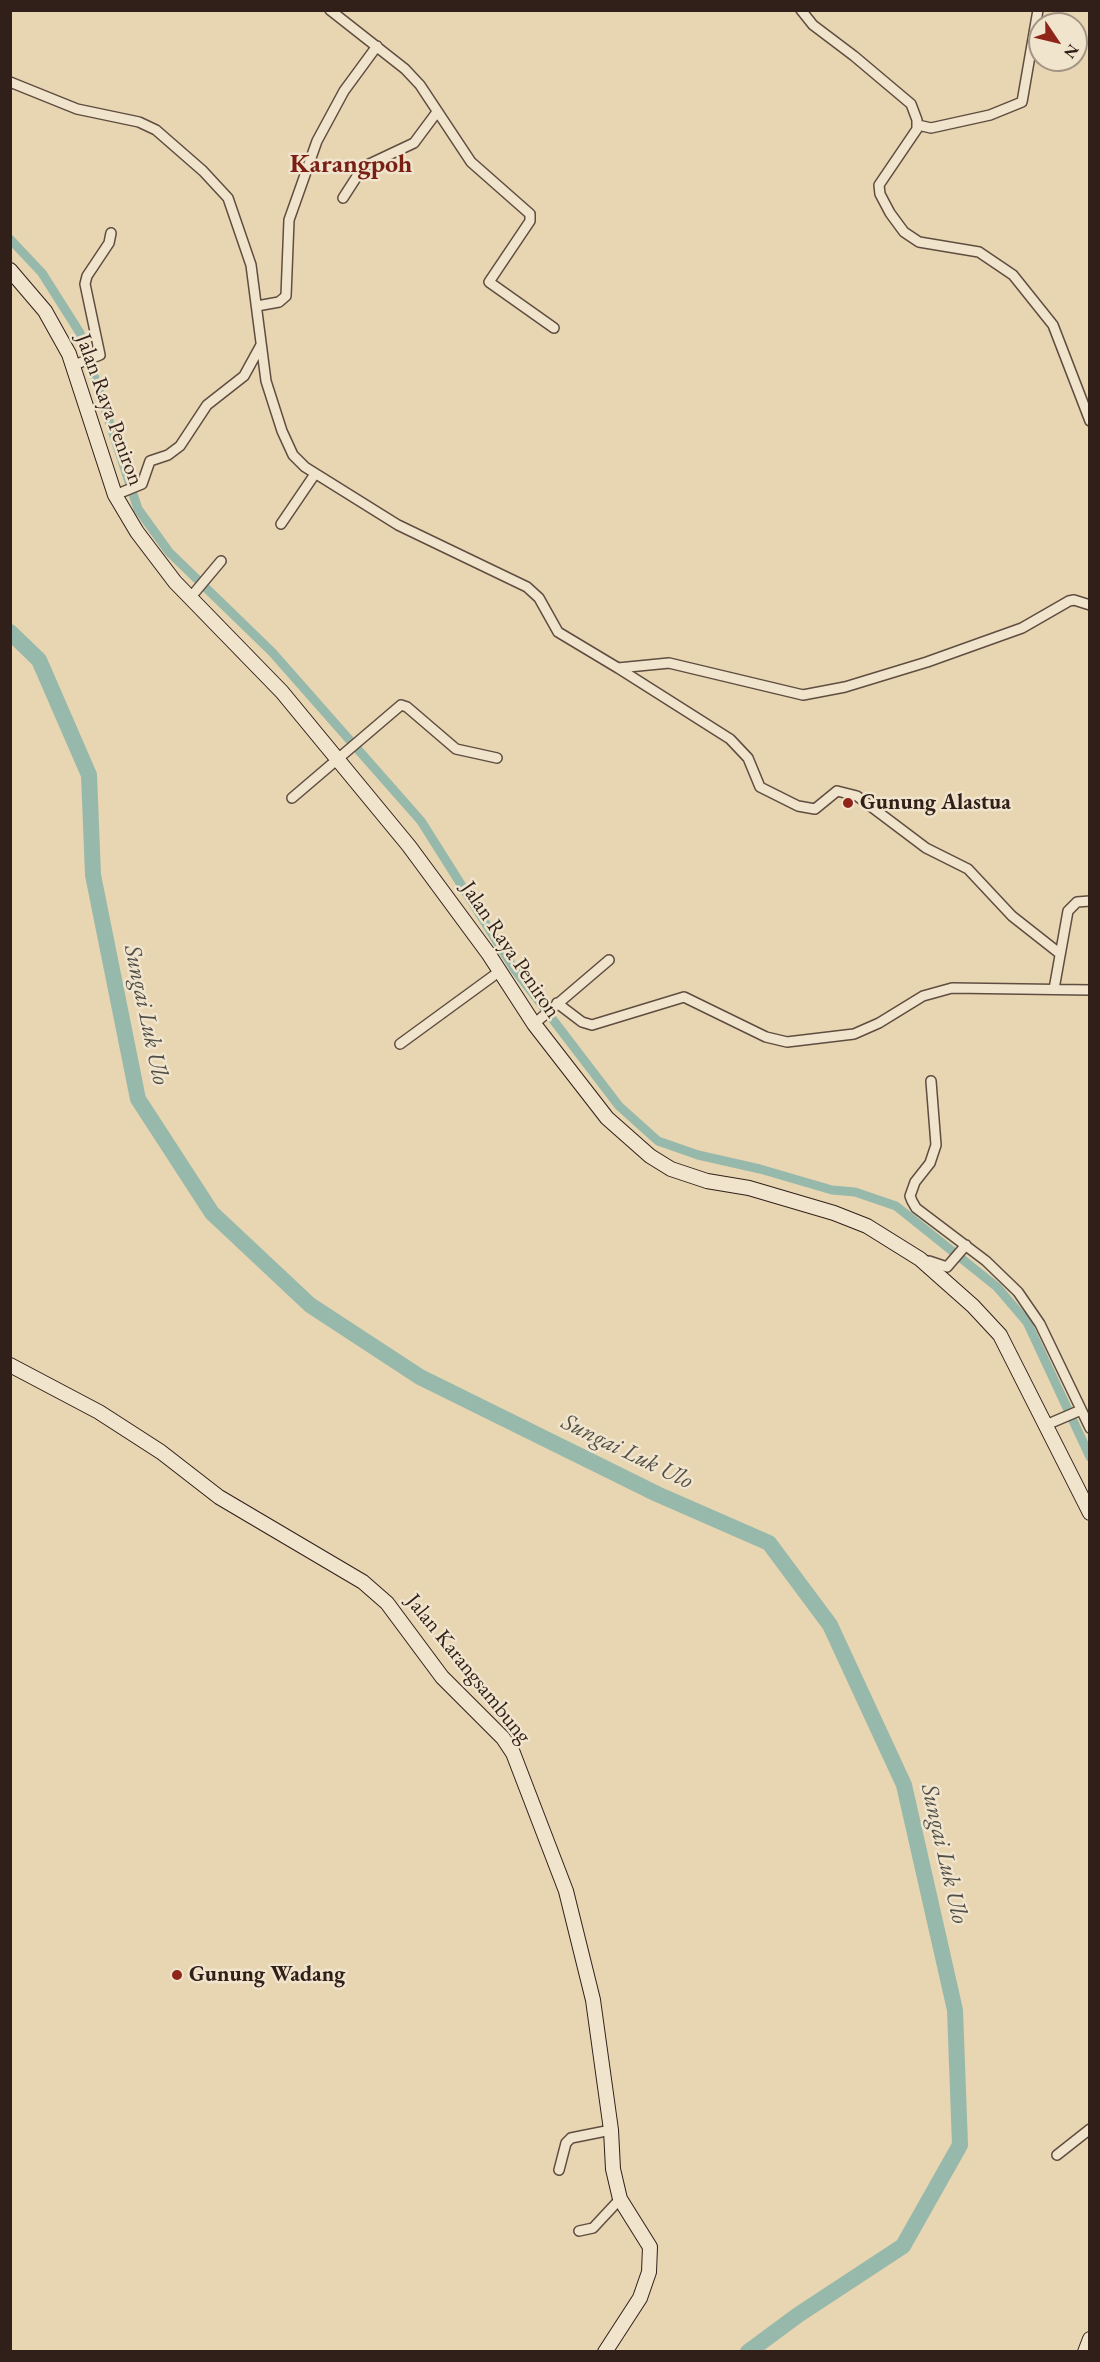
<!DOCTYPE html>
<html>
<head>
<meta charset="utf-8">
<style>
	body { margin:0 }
	#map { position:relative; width:1100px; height:2362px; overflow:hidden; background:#e8d5b2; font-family:"EB Garamond",serif }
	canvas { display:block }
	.frame { position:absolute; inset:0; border:12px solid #31201a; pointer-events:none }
	.north { position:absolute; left:1028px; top:12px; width:60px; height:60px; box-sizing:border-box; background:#f0e4cd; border:2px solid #a49685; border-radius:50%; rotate:125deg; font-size:16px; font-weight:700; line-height:24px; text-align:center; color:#31201a }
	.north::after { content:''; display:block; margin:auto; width:21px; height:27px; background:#8f2418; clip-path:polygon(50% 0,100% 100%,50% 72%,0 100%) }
</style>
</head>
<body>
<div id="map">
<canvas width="1100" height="2362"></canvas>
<div class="frame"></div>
<div class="north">N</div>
</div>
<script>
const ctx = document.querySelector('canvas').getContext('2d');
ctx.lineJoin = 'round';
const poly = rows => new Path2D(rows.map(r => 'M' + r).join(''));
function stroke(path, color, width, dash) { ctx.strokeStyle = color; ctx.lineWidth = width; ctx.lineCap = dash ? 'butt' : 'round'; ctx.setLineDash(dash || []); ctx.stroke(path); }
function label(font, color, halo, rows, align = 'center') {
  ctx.font = font + ' "EB Garamond",serif'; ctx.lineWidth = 5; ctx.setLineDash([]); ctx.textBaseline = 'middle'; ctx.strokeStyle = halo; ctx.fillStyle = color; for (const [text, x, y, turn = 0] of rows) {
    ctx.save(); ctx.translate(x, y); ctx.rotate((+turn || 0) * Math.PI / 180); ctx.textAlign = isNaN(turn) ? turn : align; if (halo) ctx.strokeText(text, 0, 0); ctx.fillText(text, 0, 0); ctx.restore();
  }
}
const canal = poly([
	[10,239,42,273,80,333,138,509,169,552,272,652,421,821,515,970,619,1106,658,1141,698,1155,760,1169,832,1190,855,1192,896,1206,997,1287,1027,1322,1090,1457]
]);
const river = poly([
	[10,632,39,660,89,775,93,875,138,1099,212,1213,310,1305,420,1377,657,1494,769,1543,830,1625,904,1785,955,2010,960,2145,903,2246,798,2315,748,2352]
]);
const street = poly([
	[330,10,405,69,420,85,471,162,530,214,530,221,489,282,554,328],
	[801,10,813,25,854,56,911,104,917,120,917,129,879,185,880,194,890,213,904,232,919,242,979,252,1013,275,1053,325,1090,421],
	[10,82,77,109,139,122,156,130,203,171,228,198,251,265,266,381,282,431,293,455,305,467,398,525,527,587,539,598,558,632,618,668,669,663,803,695,845,687,927,662,1022,628,1069,601,1074,600,1090,605],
	[918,125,931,128,990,115,1022,102,1038,10],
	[343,198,363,167,414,143,437,112],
	[257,306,279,302,286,296,289,220,317,141,344,91,377,46],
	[74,365,100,355,85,284,87,276,109,243,111,233],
	[115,495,142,484,150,461,168,455,180,446,207,405,244,376,261,345],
	[281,524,315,474],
	[190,598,221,561],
	[618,668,730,739,748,758,760,787,798,806,815,809,837,791,857,796,926,848,968,869,1012,916,1059,953],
	[292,798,401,705,407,707,456,749,497,758],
	[1054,989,1068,911,1077,902,1090,901],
	[557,1003,582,1022,592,1025,684,997,766,1037,787,1042,854,1034,879,1023,923,996,952,988,1090,990],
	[534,1024,609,960],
	[400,1044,500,971],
	[931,1081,936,1145,930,1163,915,1182,910,1196,912,1201,916,1208,986,1261,1018,1292,1040,1324,1090,1428],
	[929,1261,947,1267,966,1245],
	[1046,1425,1081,1410],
	[1057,2155,1090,2129],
	[559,2170,566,2143,571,2138,611,2130],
	[579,2231,593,2228,620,2199]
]);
const secondary = poly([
	[10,270,45,311,69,354,115,495,137,532,175,582,282,692,409,846,488,953,534,1024,607,1118,650,1156,671,1169,707,1181,749,1188,834,1213,867,1226,920,1259,973,1306,1000,1335,1090,1513],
	[10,1365,99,1412,161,1452,219,1497,363,1582,387,1603,442,1677,503,1738,513,1753,566,1891,593,2000,611,2130,613,2169,620,2199,650,2247,649,2272,640,2298,605,2352],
	[1085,2352,1090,2339]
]);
const markers = [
	[848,803,6,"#8f2418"],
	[177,1975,6,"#8f2418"]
];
const streetNames = [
	["Jalan Raya Peniron",109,410,70],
	["Jalan Raya Peniron",510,950,56],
	["Jalan Karangsambung",468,1669,51]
];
const poiNames = [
	["Gunung Alastua",860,803],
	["Gunung Wadang",189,1975]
];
const waterNames = [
	["Sungai Luk Ulo",146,1015,78],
	["Sungai Luk Ulo",627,1452,26],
	["Sungai Luk Ulo",944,1854,77]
];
const quarterNames = [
	["Karangpoh",351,165]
];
stroke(canal, '#97b9ab', 9);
stroke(river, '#97b9ab', 16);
stroke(street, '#5f4d40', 12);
stroke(secondary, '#31201a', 16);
stroke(street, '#f0e4cd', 9);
stroke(secondary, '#f0e4cd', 14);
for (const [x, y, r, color] of markers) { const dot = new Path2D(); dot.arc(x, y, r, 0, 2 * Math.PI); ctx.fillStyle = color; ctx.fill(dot); stroke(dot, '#f0e4cd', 2); }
label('22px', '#31201a', '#f0e4cd', streetNames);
label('bold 22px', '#31201a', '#f0e4cd', poiNames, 'left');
label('italic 24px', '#504e46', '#f0e4cd', waterNames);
label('bold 26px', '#7a1f14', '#f0e4cd', quarterNames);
</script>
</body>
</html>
